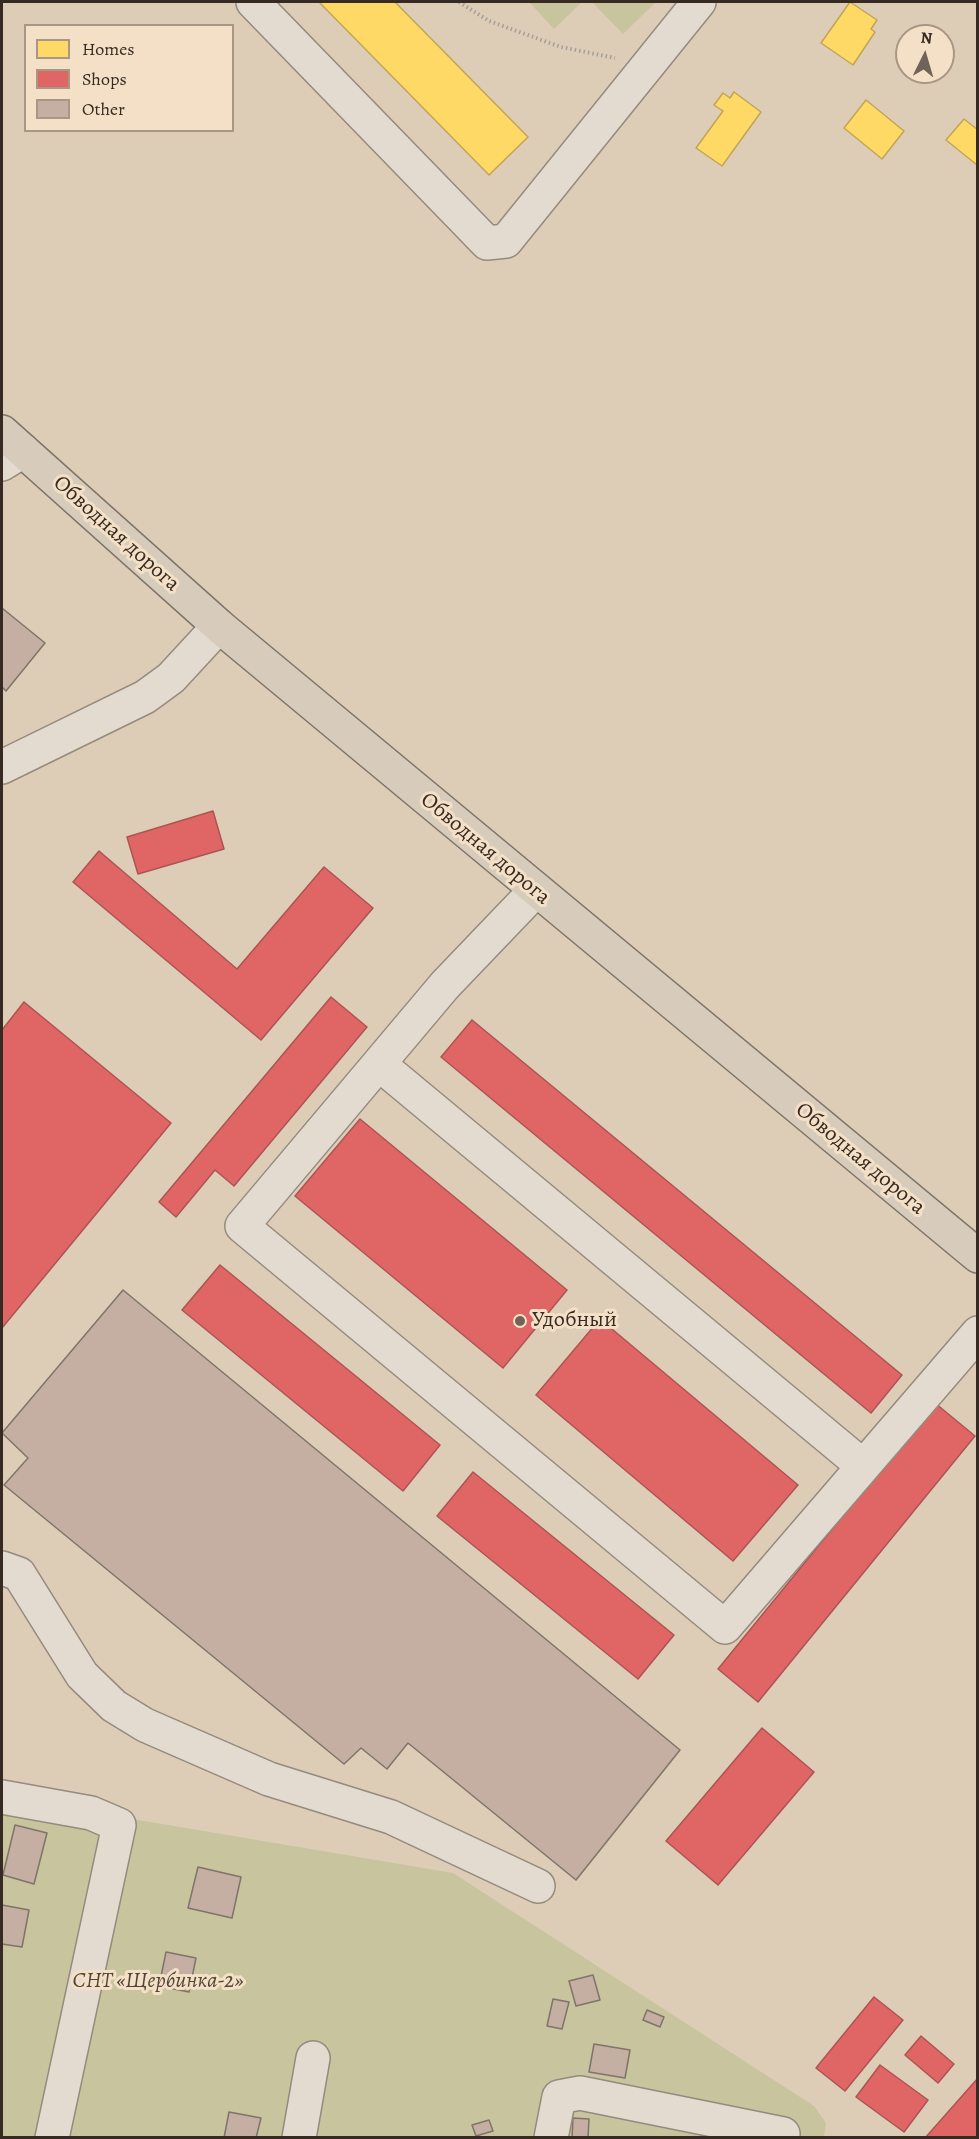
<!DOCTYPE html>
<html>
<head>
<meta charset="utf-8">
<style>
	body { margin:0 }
	#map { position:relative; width:979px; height:2139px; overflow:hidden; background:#ddcdb7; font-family:Alegreya,serif }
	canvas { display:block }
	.frame { position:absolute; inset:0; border:3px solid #372a23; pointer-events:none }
	.legend { position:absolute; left:24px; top:24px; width:210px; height:108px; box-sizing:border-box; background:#f3e0c6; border:2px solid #a89785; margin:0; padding:8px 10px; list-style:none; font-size:18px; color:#372a23 }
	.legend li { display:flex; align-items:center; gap:12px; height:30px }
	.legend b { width:30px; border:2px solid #a89785 }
	.north { position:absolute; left:895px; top:24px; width:60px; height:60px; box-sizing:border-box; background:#f3e0c6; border:2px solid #a89785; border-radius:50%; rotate:5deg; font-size:16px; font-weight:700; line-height:24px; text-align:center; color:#372a23 }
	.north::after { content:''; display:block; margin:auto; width:21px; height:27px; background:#716357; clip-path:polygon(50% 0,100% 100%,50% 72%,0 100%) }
</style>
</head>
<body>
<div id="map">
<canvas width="979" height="2139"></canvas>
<div class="frame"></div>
<ul class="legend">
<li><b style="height:16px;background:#ffd966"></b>Homes</li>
<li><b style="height:16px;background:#e06666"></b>Shops</li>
<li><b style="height:16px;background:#c5afa3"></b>Other</li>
</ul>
<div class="north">N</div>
</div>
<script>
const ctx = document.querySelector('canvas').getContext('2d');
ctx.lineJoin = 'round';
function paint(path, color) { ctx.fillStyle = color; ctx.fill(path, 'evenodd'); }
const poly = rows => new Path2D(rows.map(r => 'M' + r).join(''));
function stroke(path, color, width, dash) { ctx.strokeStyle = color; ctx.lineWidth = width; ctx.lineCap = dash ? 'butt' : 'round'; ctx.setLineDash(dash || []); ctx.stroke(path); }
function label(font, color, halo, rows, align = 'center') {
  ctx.font = font + ' Alegreya,serif'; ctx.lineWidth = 6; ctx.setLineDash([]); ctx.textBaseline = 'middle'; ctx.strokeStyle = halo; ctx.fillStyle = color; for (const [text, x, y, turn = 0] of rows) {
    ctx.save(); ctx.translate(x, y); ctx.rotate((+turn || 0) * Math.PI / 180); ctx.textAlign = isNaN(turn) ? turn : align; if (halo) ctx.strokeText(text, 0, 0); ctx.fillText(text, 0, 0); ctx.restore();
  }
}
const green = poly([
	[529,2,582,2,554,29],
	[592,2,656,2,623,34],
	[2,1797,453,1873,814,2106,826,2123,824,2137,2,2137]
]);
const homes = poly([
	[319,2,395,2,528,137,489,175,319,2],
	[850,2,877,20,871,29,875,32,853,65,821,43,850,2],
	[734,92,761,112,722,166,696,148,723,111,714,105,723,93,730,98,734,92],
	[866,100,904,131,882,159,844,128,866,100],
	[964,119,978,130,977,165,946,140,964,119]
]);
const shops = poly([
	[213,811,224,849,138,874,127,837,213,811],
	[99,851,237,969,324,867,373,908,261,1040,73,882,99,851],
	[331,997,367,1027,234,1186,215,1170,176,1217,159,1202,331,997],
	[24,1002,171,1123,2,1328,2,1030,24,1002],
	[472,1020,902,1375,871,1413,441,1057,472,1020],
	[360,1119,567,1290,503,1368,295,1196,360,1119],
	[220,1265,440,1445,403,1491,182,1310,220,1265],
	[600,1319,798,1485,733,1561,536,1395,600,1319],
	[935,1403,975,1436,758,1702,718,1669,935,1403],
	[473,1472,674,1635,638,1679,437,1516,473,1472],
	[762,1728,814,1772,718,1885,666,1841,762,1728],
	[874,1997,903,2020,845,2091,816,2068,874,1997],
	[921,2036,954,2064,938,2083,905,2055,921,2036],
	[880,2065,928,2100,904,2132,856,2097,880,2065],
	[978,2078,978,2138,925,2138,978,2078]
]);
const building = poly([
	[2,608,45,643,6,691,2,687,2,608],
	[123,1290,680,1750,576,1880,408,1743,387,1769,361,1748,344,1764,4,1485,28,1458,2,1433,123,1290],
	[15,1825,47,1833,34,1884,3,1875,15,1825],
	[198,1867,241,1877,232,1918,188,1908,198,1867],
	[2,1905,29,1910,22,1947,2,1944,2,1905],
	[166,1952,196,1958,189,1992,159,1986,166,1952],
	[593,1975,600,2000,576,2006,569,1981,593,1975],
	[553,1999,569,2002,562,2029,547,2026,553,1999],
	[647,2010,664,2017,660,2027,643,2020,647,2010],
	[594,2044,630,2050,625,2078,589,2072,594,2044],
	[229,2112,261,2118,256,2138,224,2138,229,2112],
	[573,2118,589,2119,588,2138,572,2138,573,2118],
	[489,2120,493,2131,476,2136,472,2125,489,2120]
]);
const path = poly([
	[459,2,489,21,561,47,615,58]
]);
const minor = poly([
	[253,2,487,243,506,241,699,2],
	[2,464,23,451],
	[2,767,145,697,171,678,219,626],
	[535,891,445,985,242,1226,725,1627,978,1333],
	[379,1064,863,1466],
	[2,1568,19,1574,82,1675,114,1706,145,1725,269,1779,391,1817,538,1886],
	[2,1797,91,1813,119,1825,52,2138],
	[299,2138,313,2058],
	[551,2138,559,2097,580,2093,783,2134,782,2138]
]);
const major = poly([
	[2,432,219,626,978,1256]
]);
const markers = [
	[520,1321,6,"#716357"]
];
const streetNames = [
	["Обводная дорога",116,534,42],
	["Обводная дорога",485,849,40],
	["Обводная дорога",860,1159,40]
];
const poiNames = [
	["Удобный",532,1321]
];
const parkNames = [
	["СНТ «Щербинка-2»",158,1982]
];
paint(green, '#c7c49e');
paint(homes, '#ffd966');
stroke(homes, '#c3a452', 1.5);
paint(shops, '#e06666');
stroke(shops, '#ad5452', 1.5);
paint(building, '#c5afa3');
stroke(building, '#7e7469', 1.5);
stroke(minor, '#958a7d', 36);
stroke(major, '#7e7469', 36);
stroke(path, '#a79f96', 4, [1.5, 3]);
stroke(minor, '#e3dbd0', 33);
stroke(major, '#d7ccbc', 33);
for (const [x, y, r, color] of markers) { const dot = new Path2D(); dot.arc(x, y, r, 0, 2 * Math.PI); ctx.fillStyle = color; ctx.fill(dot); stroke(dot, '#f3e0c6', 2); }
label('22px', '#372a23', '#f3e0c6', streetNames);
label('22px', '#372a23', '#f3e0c6', poiNames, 'left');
label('italic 22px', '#504737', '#f3e0c6', parkNames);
</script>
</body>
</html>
